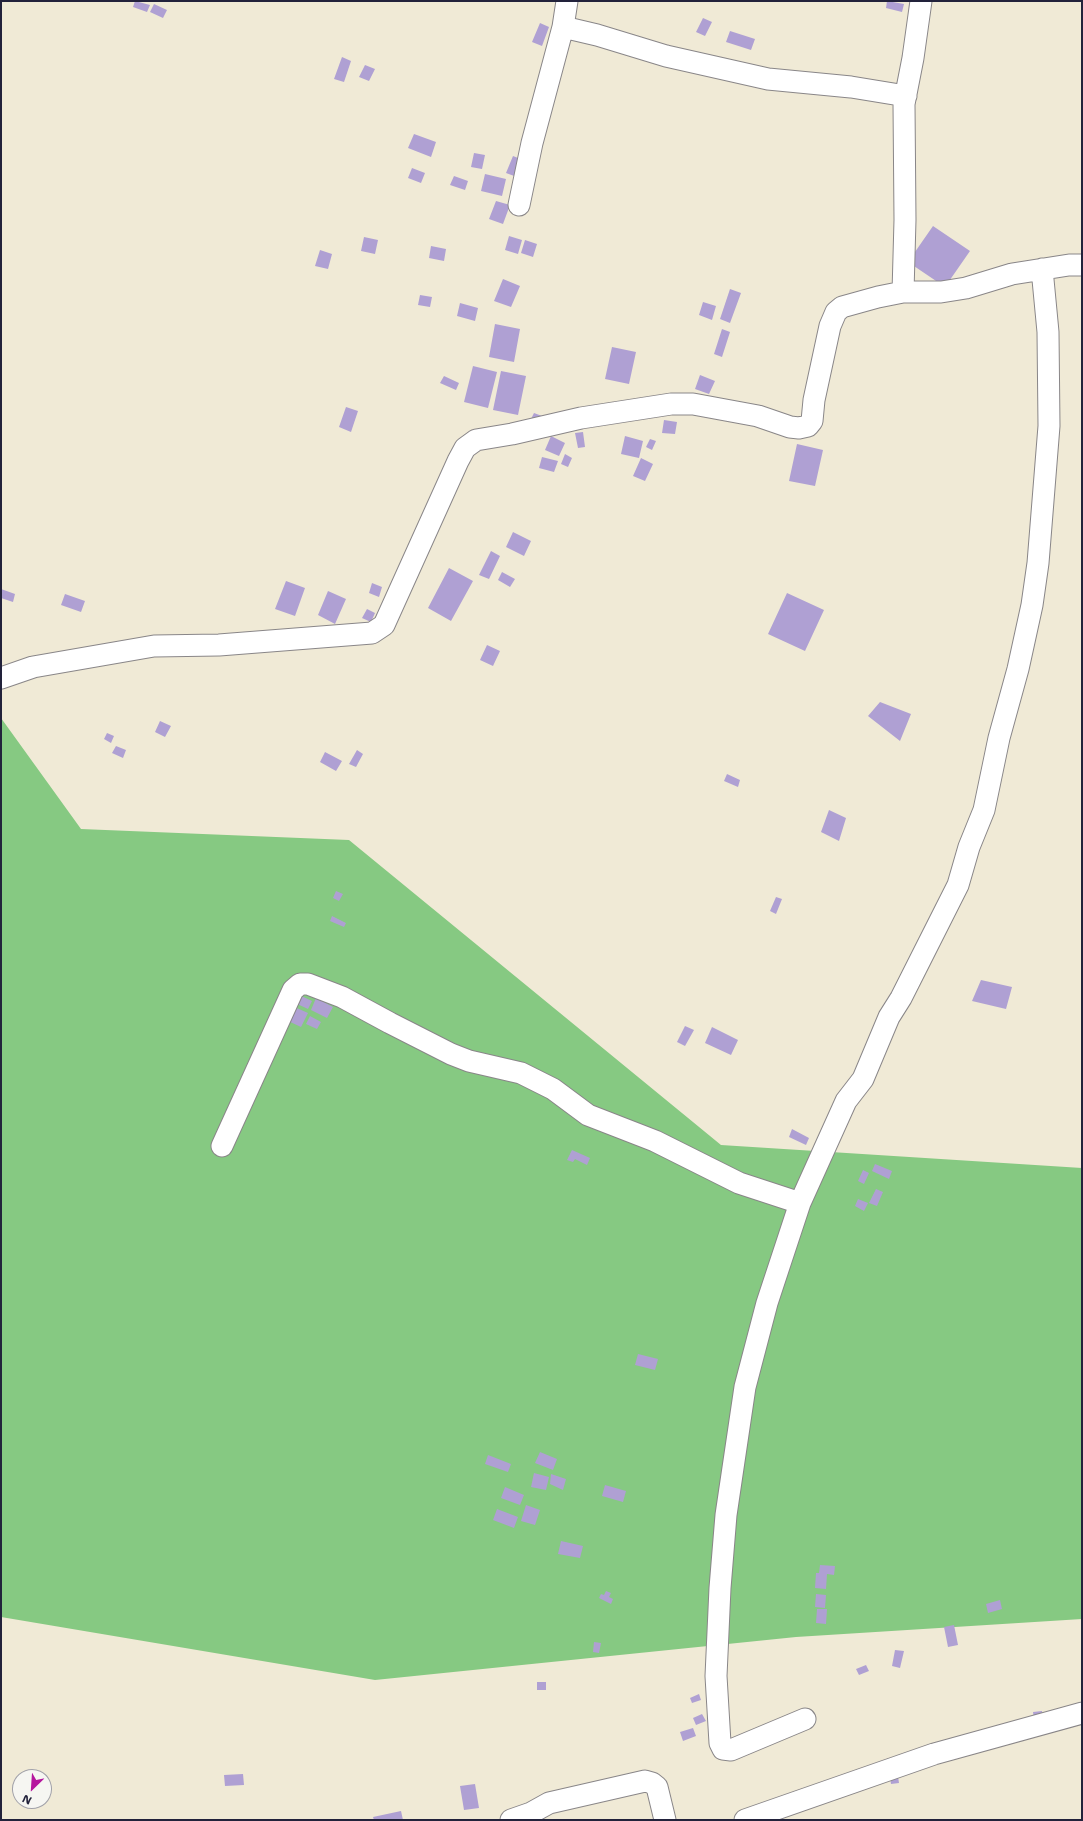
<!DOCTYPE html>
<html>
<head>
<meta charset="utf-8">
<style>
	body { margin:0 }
	#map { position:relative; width:1083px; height:1821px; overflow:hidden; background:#f0ead6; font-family:"Shantell Sans",sans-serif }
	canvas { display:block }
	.frame { position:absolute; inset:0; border:2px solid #22223b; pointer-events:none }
	.north { position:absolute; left:12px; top:1769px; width:40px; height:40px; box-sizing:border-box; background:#f6f6f2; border:1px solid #a1a1a9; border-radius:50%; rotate:205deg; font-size:11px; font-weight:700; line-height:16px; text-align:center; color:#22223b }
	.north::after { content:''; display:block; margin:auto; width:14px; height:18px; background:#b5179e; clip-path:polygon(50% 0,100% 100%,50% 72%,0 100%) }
</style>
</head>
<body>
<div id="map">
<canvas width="1083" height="1821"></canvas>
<div class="frame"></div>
<div class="north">N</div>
</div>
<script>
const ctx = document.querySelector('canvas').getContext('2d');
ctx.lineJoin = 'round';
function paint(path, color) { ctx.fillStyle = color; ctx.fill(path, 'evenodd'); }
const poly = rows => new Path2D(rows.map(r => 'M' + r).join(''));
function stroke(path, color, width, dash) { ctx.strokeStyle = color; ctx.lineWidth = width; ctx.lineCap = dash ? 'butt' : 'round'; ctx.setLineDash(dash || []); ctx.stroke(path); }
const green = poly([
	[1,718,81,829,349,840,721,1145,1082,1168,1082,1619,796,1637,375,1680,1,1617]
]);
const building = poly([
	[135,1,150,5,147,12,133,7],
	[887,1,904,4,902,12,886,8],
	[154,4,167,10,163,18,150,12],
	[703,18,712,22,705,36,696,32],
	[540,23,549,27,542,46,532,42],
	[730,31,755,39,751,50,726,42],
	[342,57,351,61,344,82,334,79],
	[365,65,375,69,369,81,359,77],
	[414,134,436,142,431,157,408,148],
	[474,153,485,155,482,169,471,167],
	[513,156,523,160,517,177,506,173],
	[412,168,425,173,421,183,408,178],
	[485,174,506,179,502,196,481,191],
	[454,176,468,181,465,190,450,185],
	[496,201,510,205,503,224,489,219],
	[933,226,970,251,945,287,908,262],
	[509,236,522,240,518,254,505,250],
	[364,237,378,240,375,254,361,251],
	[525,240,537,244,533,257,521,253],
	[431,246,446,249,444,261,429,258],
	[320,250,332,254,328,269,315,266],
	[503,279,520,286,511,307,494,301],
	[730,289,741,293,730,323,720,319],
	[420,295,432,297,430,307,418,305],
	[703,302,716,306,712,320,699,315],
	[460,303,478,308,475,321,457,316],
	[495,324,520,329,514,362,489,357],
	[722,329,730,332,722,357,714,354],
	[612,347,636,352,629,384,605,379],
	[473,366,497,372,488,408,464,402],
	[501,371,526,376,518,415,493,410],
	[700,375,715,381,709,394,695,389],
	[444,376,459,383,456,390,440,383],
	[346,407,358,411,351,432,339,427],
	[534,413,542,416,530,421],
	[664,420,677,422,675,434,662,433],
	[583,432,585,447,578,448,575,433],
	[551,436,565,443,559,456,545,450],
	[625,436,643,441,639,458,621,454],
	[650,439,656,441,652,450,646,447],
	[797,444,823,450,815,486,789,481],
	[565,454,572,458,568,467,561,464],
	[542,457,558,461,554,472,539,468],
	[641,458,653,464,645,481,633,476],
	[513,532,531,541,524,556,506,547],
	[491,551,500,556,489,579,479,575],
	[449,568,473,581,451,621,428,608],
	[502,572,515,579,510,587,498,580],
	[286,581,305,588,295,616,275,609],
	[372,583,382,587,379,597,369,593],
	[1,589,15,594,13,602,1,598],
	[328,591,346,599,335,624,318,615],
	[787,593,824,610,805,651,768,634],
	[65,594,85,601,81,612,61,605],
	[367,609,375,613,371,622,362,618],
	[487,645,500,651,493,666,480,660],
	[880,702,911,714,900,741,868,716],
	[160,721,171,726,165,737,155,732],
	[107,733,114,736,111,743,104,739],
	[116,746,126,750,123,758,112,753],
	[357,750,363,754,356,767,349,764],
	[325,752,342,761,336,771,320,762],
	[727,774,740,780,738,787,724,781],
	[829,810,846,818,839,841,821,832],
	[336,891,343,894,339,901,333,898],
	[776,897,782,899,776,914,770,911],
	[332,916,346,923,344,927,330,921],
	[981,980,1012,987,1006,1009,972,1001],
	[297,994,312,1001,308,1009,293,1002],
	[316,998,333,1007,327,1018,311,1010],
	[290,1005,308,1013,301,1027,284,1019],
	[310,1016,321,1022,317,1029,306,1024],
	[685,1026,694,1030,685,1046,677,1042],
	[712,1027,738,1040,731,1055,705,1043],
	[792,1129,809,1138,806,1145,789,1137],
	[572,1150,590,1158,587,1165,575,1159,573,1162,567,1160],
	[875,1164,892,1171,889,1179,872,1171],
	[863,1170,869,1173,864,1184,858,1181],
	[876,1189,883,1192,877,1206,869,1203],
	[858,1199,868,1203,864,1211,855,1206],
	[638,1354,658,1359,655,1370,635,1365],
	[540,1452,557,1459,553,1470,535,1463],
	[488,1455,511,1464,508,1472,485,1464],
	[534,1473,549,1477,546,1490,531,1487],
	[551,1474,566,1479,563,1490,550,1484],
	[605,1485,626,1491,623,1502,602,1496],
	[505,1487,524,1495,520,1505,501,1498],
	[526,1505,540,1510,535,1525,521,1521],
	[497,1509,518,1517,514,1528,493,1520],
	[561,1541,583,1546,580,1558,558,1554],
	[820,1565,835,1566,834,1575,827,1574,826,1589,815,1588,816,1573,819,1573],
	[606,1591,611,1593,609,1597,613,1599,611,1604,599,1598,601,1594,604,1595],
	[816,1594,826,1595,825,1608,815,1607],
	[1000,1600,1002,1609,988,1613,986,1604],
	[817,1609,827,1609,826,1624,816,1623],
	[954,1625,958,1645,948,1647,944,1627],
	[594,1642,601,1643,599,1653,593,1652],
	[895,1650,904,1651,900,1668,892,1666],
	[866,1665,869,1671,859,1675,856,1669],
	[537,1682,546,1682,546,1690,537,1690],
	[699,1694,701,1700,692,1703,690,1698],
	[1042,1711,1043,1718,1034,1719,1033,1712],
	[702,1714,706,1721,696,1725,693,1718],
	[693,1728,696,1736,683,1741,680,1732],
	[897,1770,899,1783,891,1784,889,1771],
	[243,1774,244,1785,225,1786,224,1775],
	[475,1784,479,1808,464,1810,460,1786],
	[401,1811,403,1820,374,1820,373,1817]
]);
const minor = poly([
	[563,27,567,1],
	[519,205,532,143,563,27,597,35,666,56,768,79,851,87,906,96],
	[903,292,941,292,966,288,1012,274,1069,265,1082,265],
	[1,678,33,667,154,646,219,645,372,633,384,625,458,461,465,448,476,440,512,434,581,418,671,404,693,404,758,416,790,427,799,428,808,426,812,421,814,400,830,326,836,312,842,307,878,297,903,292,905,220,904,104,913,58,921,1],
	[222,1146,293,990,300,984,308,984,342,997,390,1023,451,1054,469,1061,521,1073,553,1089,588,1115,655,1141,739,1183,800,1203],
	[805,1719,731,1750,723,1749,720,1743,716,1676,720,1588,726,1515,745,1387,767,1303,800,1203,846,1101,863,1079,889,1017,901,998,958,885,969,847,984,810,999,738,1018,669,1032,605,1038,563,1049,426,1048,332,1042,269],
	[511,1820,531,1813,549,1803,645,1781,652,1783,657,1787,665,1820],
	[745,1820,934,1754,1082,1713]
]);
paint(green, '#86c982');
paint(building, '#afa0d3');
stroke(minor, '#898688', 23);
stroke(minor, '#fff', 21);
</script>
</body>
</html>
